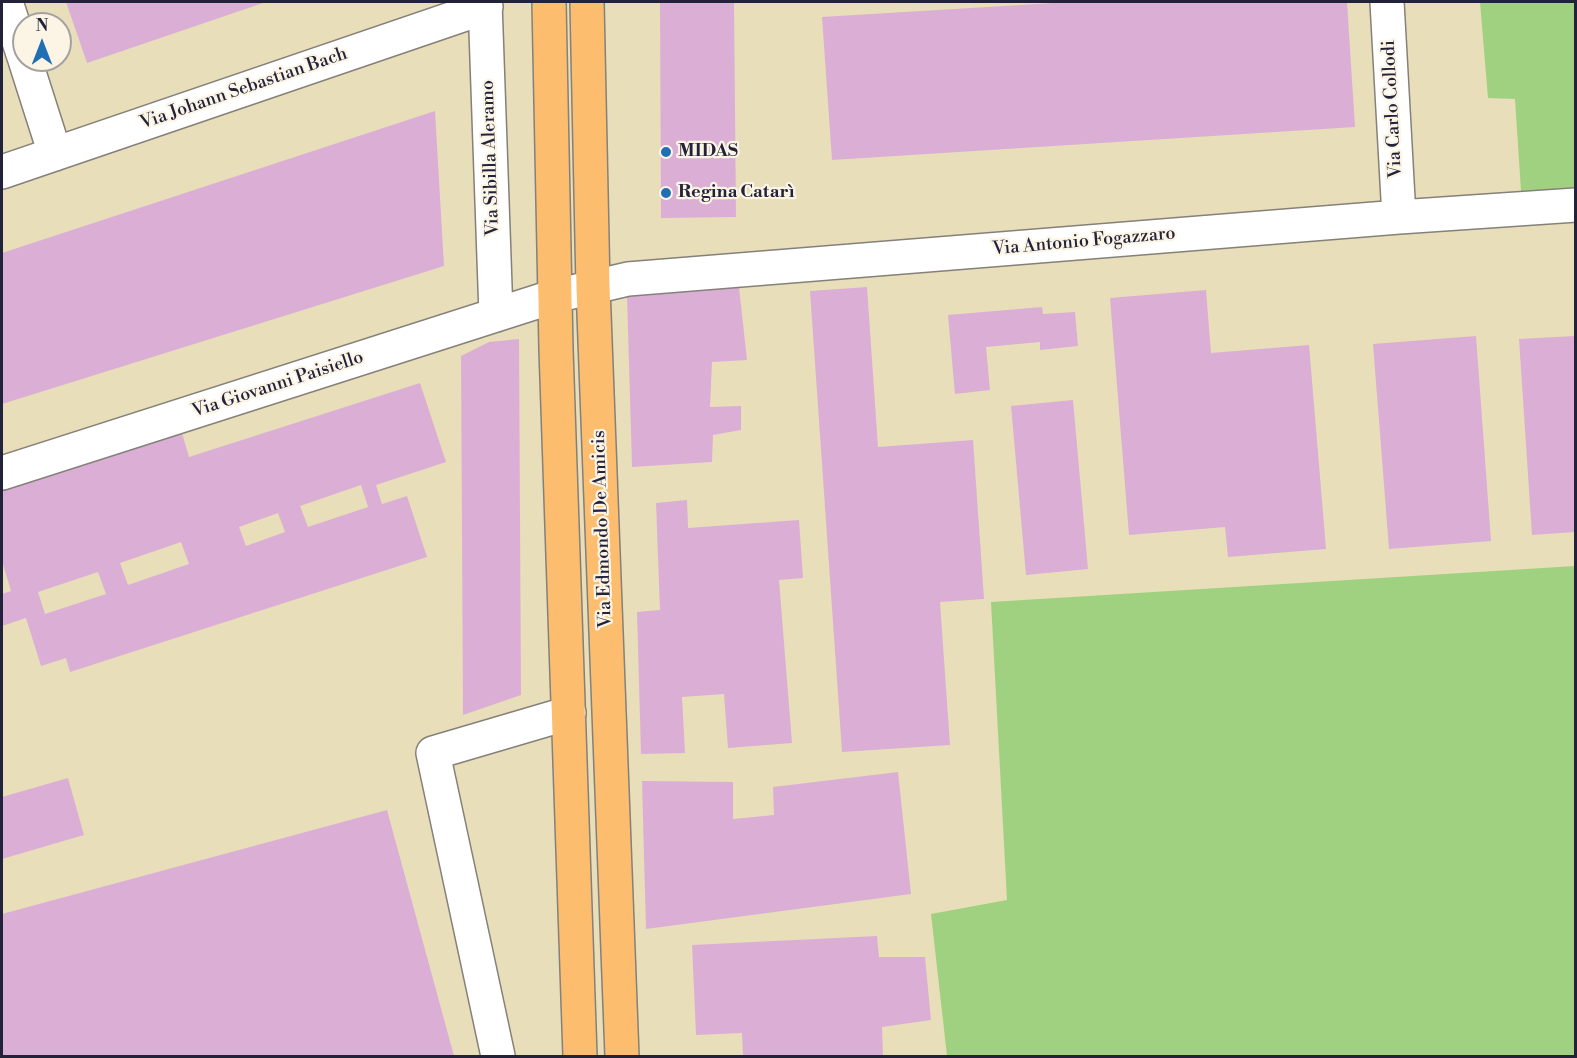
<!DOCTYPE html>
<html>
<head>
<meta charset="utf-8">
<style>
	body { margin:0 }
	#map { position:relative; width:1577px; height:1058px; overflow:hidden; background:#e8deb9; font-family:"Libre Bodoni",serif }
	canvas { display:block }
	.frame { position:absolute; inset:0; border:3px solid #22223b; pointer-events:none }
	.north { position:absolute; left:12px; top:12px; width:60px; height:60px; box-sizing:border-box; background:#fcf5e5; border:2px solid #a5a1a1; border-radius:50%; rotate:0deg; font-size:16px; font-weight:700; line-height:24px; text-align:center; color:#22223b }
	.north::after { content:''; display:block; margin:auto; width:21px; height:27px; background:#1f6fb2; clip-path:polygon(50% 0,100% 100%,50% 72%,0 100%) }
</style>
</head>
<body>
<div id="map">
<canvas width="1577" height="1058"></canvas>
<div class="frame"></div>
<div class="north">N</div>
</div>
<script>
const ctx = document.querySelector('canvas').getContext('2d');
ctx.lineJoin = 'round';
function paint(path, color) { ctx.fillStyle = color; ctx.fill(path, 'evenodd'); }
const poly = rows => new Path2D(rows.map(r => 'M' + r).join(''));
function stroke(path, color, width, dash) { ctx.strokeStyle = color; ctx.lineWidth = width; ctx.lineCap = dash ? 'butt' : 'round'; ctx.setLineDash(dash || []); ctx.stroke(path); }
function label(font, color, halo, rows, align = 'center') {
  ctx.font = font + ' "Libre Bodoni",serif'; ctx.lineWidth = 4.5; ctx.setLineDash([]); ctx.textBaseline = 'middle'; ctx.strokeStyle = halo; ctx.fillStyle = color; for (const [text, x, y, turn = 0] of rows) {
    ctx.save(); ctx.translate(x, y); ctx.rotate((+turn || 0) * Math.PI / 180); ctx.textAlign = isNaN(turn) ? turn : align; if (halo) ctx.strokeText(text, 0, 0); ctx.fillText(text, 0, 0); ctx.restore();
  }
}
const green = poly([
	[1480,2,1575,2,1575,188,1521,191,1515,99,1488,98],
	[1575,566,1575,1056,947,1056,931,914,1007,900,991,602]
]);
const building = poly([
	[66,2,266,2,87,63],
	[660,2,734,2,736,217,661,218],
	[1070,2,1347,2,1355,127,832,160,822,17],
	[435,111,444,266,2,404,2,253],
	[739,287,747,360,712,362,710,407,741,406,741,430,713,435,712,462,632,467,627,295],
	[867,287,878,447,973,440,984,599,940,602,950,745,842,752,810,291],
	[1206,290,1211,353,1309,345,1326,549,1228,557,1225,527,1129,535,1110,298],
	[1042,307,1043,314,1075,312,1078,346,1040,350,1040,342,986,347,990,390,955,394,948,315],
	[1476,336,1491,541,1389,549,1373,344],
	[1575,336,1575,532,1532,535,1519,339],
	[519,339,521,695,463,715,461,356,489,342],
	[420,383,446,462,376,485,382,504,407,496,427,557,70,672,66,658,41,666,26,618,2,626,2,594,11,591,2,561,2,491,182,433,189,457],
	[361,485,368,507,308,527,300,506],
	[278,513,285,532,246,546,239,527],
	[181,542,189,564,128,585,120,563],
	[98,572,106,594,45,614,38,592],
	[1073,400,1088,569,1026,575,1011,406],
	[687,500,688,528,799,520,803,578,779,580,792,743,728,748,724,694,682,697,685,753,641,754,637,612,660,610,656,503],
	[898,772,911,894,646,929,642,781,733,782,733,819,774,815,773,787],
	[68,778,84,835,2,859,2,797],
	[387,810,454,1056,2,1056,2,914],
	[877,936,879,957,925,957,931,1020,882,1027,883,1056,743,1056,742,1033,696,1035,692,945]
]);
const minor = poly([
	[6,2,24,57],
	[485,2,496,315],
	[1387,2,1399,217],
	[25,60,55,154],
	[2,172,486,7],
	[2,473,555,296,628,279,1399,217,1576,205],
	[498,1056,433,753,569,713]
]);
const major = poly([
	[549,2,556,349,580,1056],
	[587,2,593,287,622,1056]
]);
const markers = [
	[666,152,6,"#1f6fb2"],
	[666,193,6,"#1f6fb2"]
];
const streetNames = [
	["Via Johann Sebastian Bach",244,89,-19],
	["Via Carlo Collodi",1393,109,-93],
	["Via Sibilla Aleramo",491,158,-92],
	["Via Antonio Fogazzaro",1084,242,-5],
	["Via Giovanni Paisiello",278,385,-18],
	["Via Edmondo De Amicis",603,529,-92]
];
const poiNames = [
	["MIDAS",678,152],
	["Regina Catarì",678,193]
];
paint(green, '#a0d180');
paint(building, '#dbafd5');
stroke(minor, '#85807a', 36);
stroke(major, '#85807a', 36);
stroke(minor, '#fff', 33);
stroke(major, '#fcbd6f', 33);
for (const [x, y, r, color] of markers) { const dot = new Path2D(); dot.arc(x, y, r, 0, 2 * Math.PI); ctx.fillStyle = color; ctx.fill(dot); stroke(dot, '#fcf5e5', 2); }
label('18px', '#22223b', '#fcf5e5', streetNames);
label('bold 18px', '#22223b', '#fcf5e5', poiNames, 'left');
</script>
</body>
</html>
